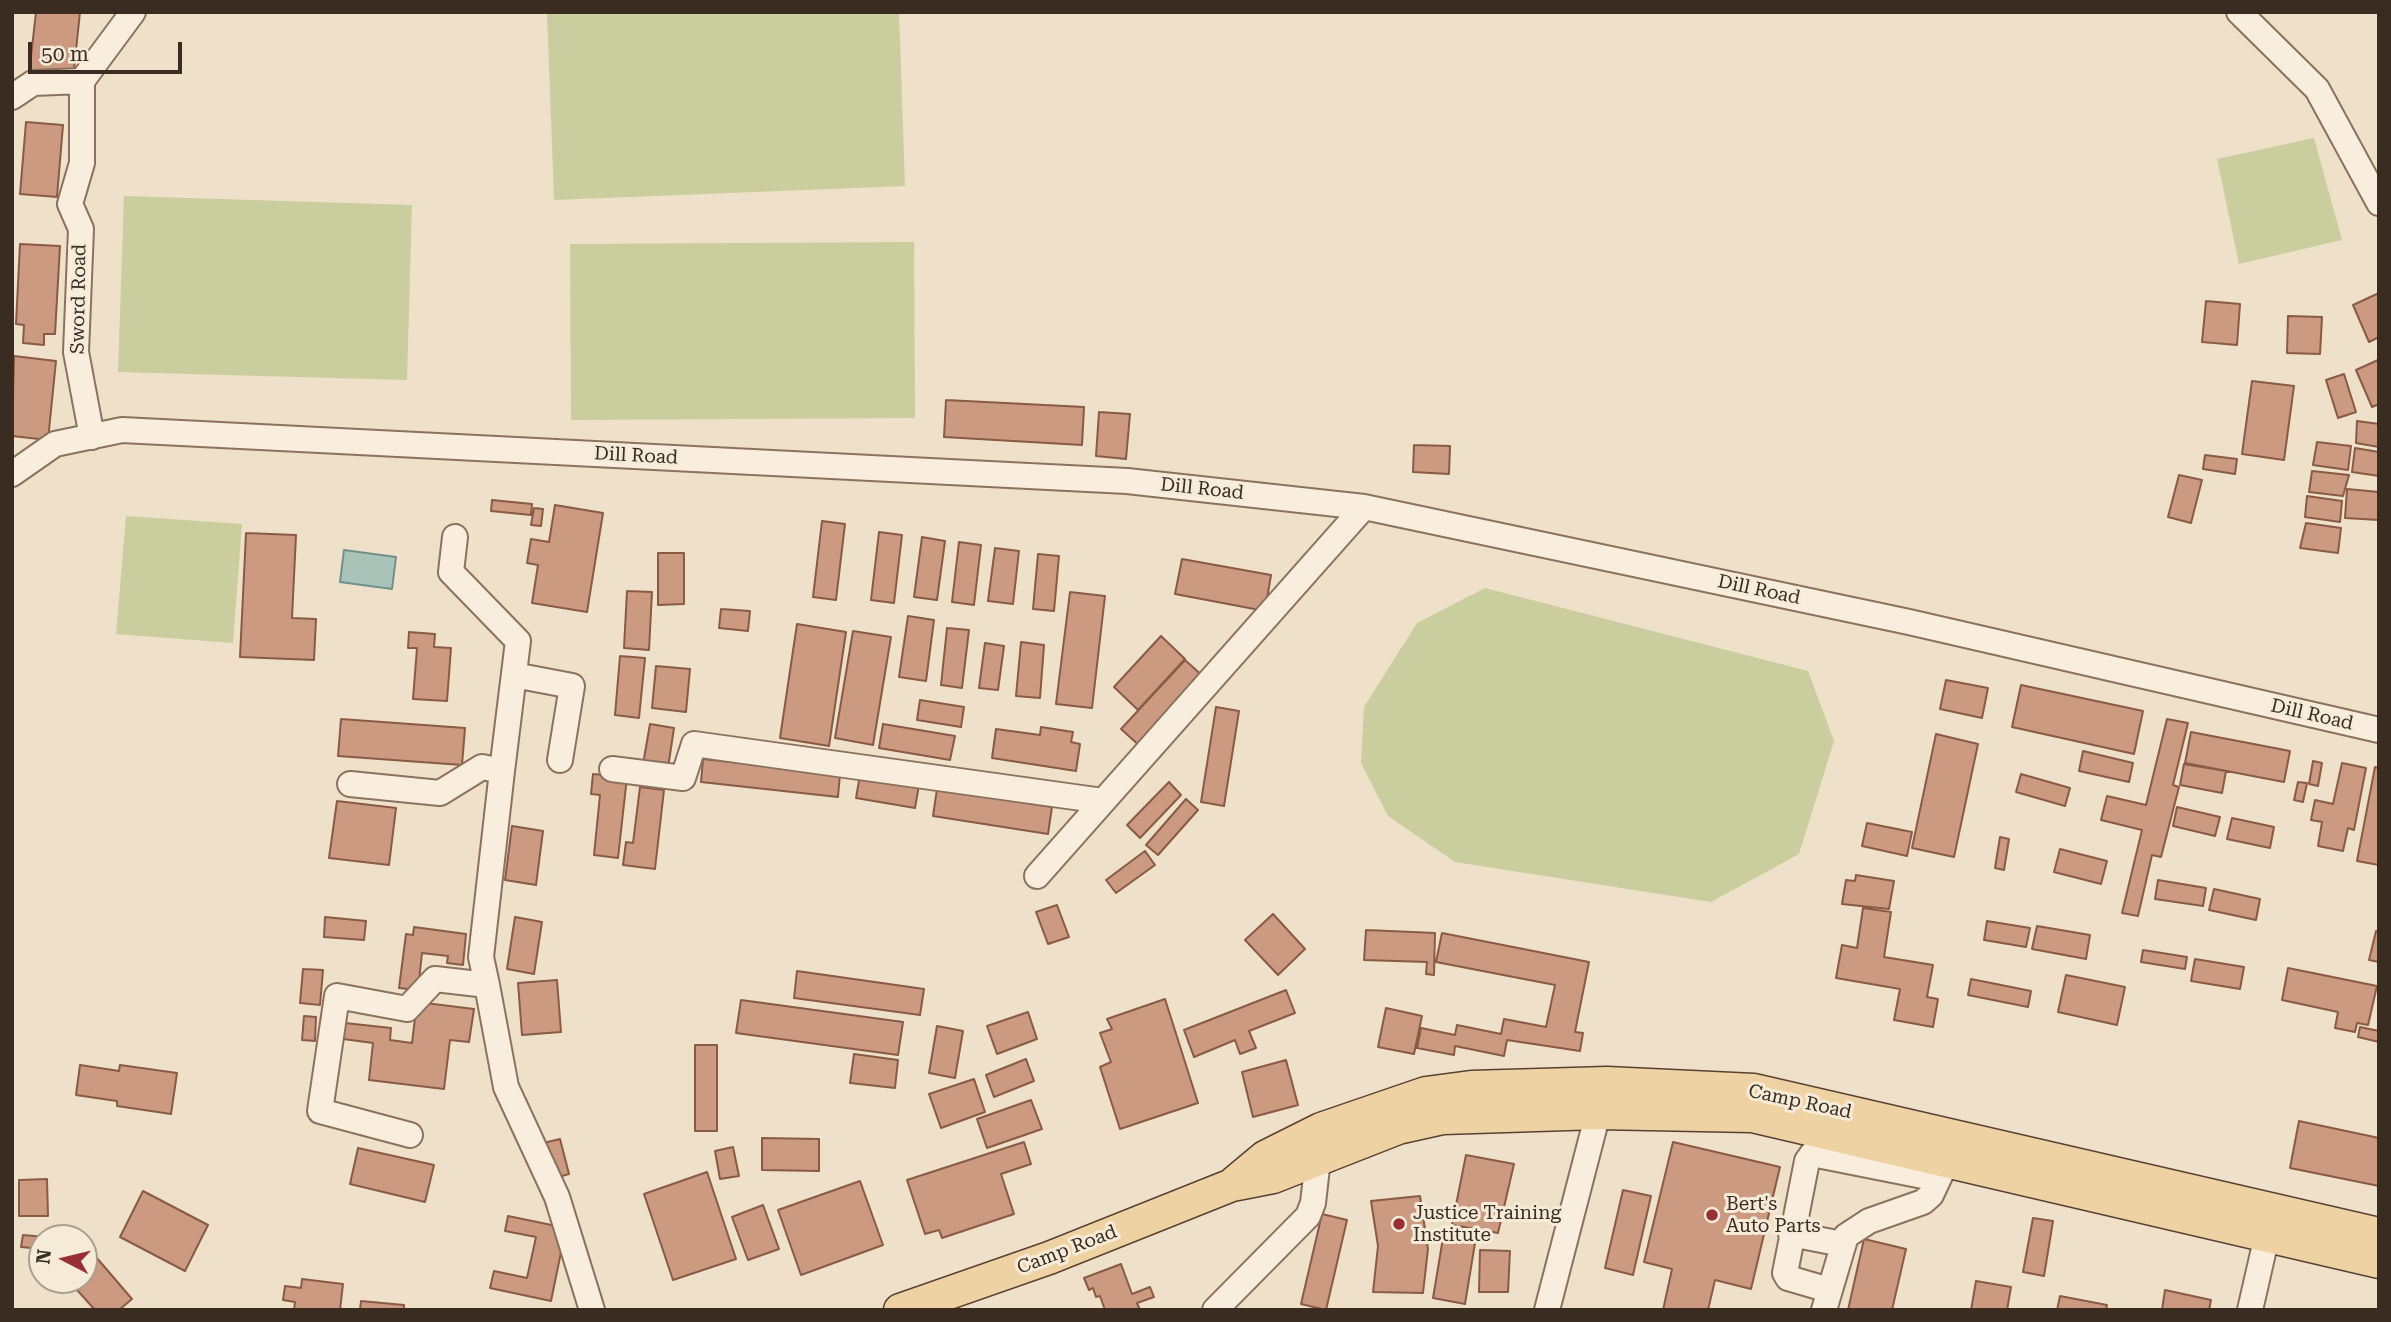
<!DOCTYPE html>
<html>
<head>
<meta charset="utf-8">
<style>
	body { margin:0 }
	#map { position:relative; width:2391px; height:1322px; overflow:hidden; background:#eee0c9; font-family:"Roboto Serif",serif }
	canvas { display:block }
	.frame { position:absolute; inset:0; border:14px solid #3b2c21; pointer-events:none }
	.north { position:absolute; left:28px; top:1224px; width:70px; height:70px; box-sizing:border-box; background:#f6ebd9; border:2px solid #ab9f8f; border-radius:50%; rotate:277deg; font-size:19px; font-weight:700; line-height:28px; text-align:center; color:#3b2c21 }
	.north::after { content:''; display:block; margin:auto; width:24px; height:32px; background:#982f37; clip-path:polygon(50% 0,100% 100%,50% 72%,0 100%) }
	.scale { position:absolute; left:28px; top:42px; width:154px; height:32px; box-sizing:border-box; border:4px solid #3b2c21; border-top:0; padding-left:9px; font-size:21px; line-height:24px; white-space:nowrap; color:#3b2c21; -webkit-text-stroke:5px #f6ebd9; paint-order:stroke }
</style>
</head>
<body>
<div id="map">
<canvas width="2391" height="1322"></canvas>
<div class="frame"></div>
<div class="north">N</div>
<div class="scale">50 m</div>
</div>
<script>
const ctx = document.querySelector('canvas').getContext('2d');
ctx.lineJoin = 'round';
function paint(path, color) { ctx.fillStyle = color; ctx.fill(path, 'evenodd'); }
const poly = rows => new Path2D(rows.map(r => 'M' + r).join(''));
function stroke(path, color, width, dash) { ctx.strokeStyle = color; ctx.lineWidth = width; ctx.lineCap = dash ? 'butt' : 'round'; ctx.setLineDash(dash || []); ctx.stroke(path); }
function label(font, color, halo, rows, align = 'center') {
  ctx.font = font + ' "Roboto Serif",serif'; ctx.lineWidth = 6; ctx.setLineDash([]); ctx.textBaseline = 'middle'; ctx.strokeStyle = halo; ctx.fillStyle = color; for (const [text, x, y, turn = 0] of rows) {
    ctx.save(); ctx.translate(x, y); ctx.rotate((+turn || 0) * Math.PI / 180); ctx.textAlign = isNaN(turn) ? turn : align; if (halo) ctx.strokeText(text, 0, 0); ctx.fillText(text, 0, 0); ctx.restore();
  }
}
const green = poly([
	[547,12,899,12,905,186,554,200],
	[2314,138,2342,240,2239,264,2217,159],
	[124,196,412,205,407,380,118,372],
	[914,242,915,418,571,420,570,244],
	[126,516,242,524,233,643,116,634],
	[1485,588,1808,671,1834,741,1799,854,1711,902,1455,862,1388,816,1361,763,1364,707,1417,623]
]);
const water = poly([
	[344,550,396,557,392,589,340,582,344,550]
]);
const building = poly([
	[36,12,80,12,73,79,29,74,36,12],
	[26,122,63,125,57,197,20,194,26,122],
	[20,244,60,246,55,334,44,334,44,345,23,343,24,325,16,324,20,244],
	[2379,293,2379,337,2369,342,2353,305,2379,293],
	[2206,301,2240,304,2237,345,2202,342,2206,301],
	[2288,316,2322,317,2320,354,2287,353,2288,316],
	[14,356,56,361,48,440,12,436,14,356],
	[2378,360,2379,404,2372,407,2356,370,2378,360],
	[2344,374,2356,412,2338,418,2326,380,2344,374],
	[2252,381,2294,386,2284,460,2242,454,2252,381],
	[946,400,1084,407,1082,445,944,437,946,400],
	[1099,412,1130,414,1126,459,1096,456,1099,412],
	[2357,421,2379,424,2379,447,2356,443,2357,421],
	[2317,442,2351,446,2348,470,2313,465,2317,442],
	[1414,445,1450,446,1449,474,1413,472,1414,445],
	[2355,448,2379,452,2379,476,2352,472,2355,448],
	[2205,455,2237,459,2235,474,2203,469,2205,455],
	[2312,471,2349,475,2343,496,2309,492,2312,471],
	[2179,475,2202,480,2191,523,2168,517,2179,475],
	[2347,489,2379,492,2379,520,2345,518,2347,489],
	[2307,496,2342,501,2340,522,2305,517,2307,496],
	[492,500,532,504,531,515,491,511,492,500],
	[555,505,603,513,587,612,532,603,538,565,527,563,531,539,549,542,555,505],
	[534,508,543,509,541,526,531,525,534,508],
	[822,521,845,524,836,600,813,597,822,521],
	[2306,523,2341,528,2338,553,2300,548,2306,523],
	[879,532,902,535,894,603,871,600,879,532],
	[246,533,296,535,292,618,316,619,314,660,240,657,246,533],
	[922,537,945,541,937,600,914,597,922,537],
	[959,542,981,545,974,605,952,602,959,542],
	[995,548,1019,551,1013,604,988,601,995,548],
	[658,553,684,553,684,604,658,605,658,553],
	[1038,554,1059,556,1054,611,1033,609,1038,554],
	[1182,559,1271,575,1265,611,1175,594,1182,559],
	[627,591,652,592,649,650,624,648,627,591],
	[1070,592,1105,596,1092,708,1056,704,1070,592],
	[721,609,750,611,748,631,719,628,721,609],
	[908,616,934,620,926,681,899,677,908,616],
	[797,624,846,632,829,746,780,738,797,624],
	[947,628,969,630,962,688,941,685,947,628],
	[853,631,891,637,873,745,835,738,853,631],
	[409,632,435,634,434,647,451,648,447,701,413,699,417,648,408,648,409,632],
	[1161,636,1185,659,1138,710,1114,687,1161,636],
	[1021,642,1044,645,1040,698,1016,696,1021,642],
	[985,643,1004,646,998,690,979,688,985,643],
	[620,656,645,658,639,718,615,715,620,656],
	[1185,660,1206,679,1142,748,1121,729,1185,660],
	[656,666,690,669,686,712,652,708,656,666],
	[1946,680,1988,688,1982,718,1940,709,1946,680],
	[2021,685,2143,711,2134,754,2012,727,2021,685],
	[920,700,964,707,961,727,917,720,920,700],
	[1216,707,1239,711,1224,806,1201,802,1216,707],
	[341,719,465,728,462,765,338,756,341,719],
	[2167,719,2188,723,2173,785,2179,787,2161,857,2152,855,2138,916,2122,913,2142,830,2101,820,2107,796,2146,805,2167,719],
	[650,724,674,728,668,768,643,764,650,724],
	[883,724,955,736,950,760,879,748,883,724],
	[1041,727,1073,732,1071,742,1080,744,1076,771,992,758,996,729,1040,735,1041,727],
	[2191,732,2290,751,2284,782,2185,763,2191,732],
	[1936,734,1978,744,1954,857,1912,848,1936,734],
	[2083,751,2133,763,2129,782,2079,771,2083,751],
	[703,759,840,774,838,797,701,782,703,759],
	[2313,761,2322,763,2318,786,2309,784,2313,761],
	[2342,763,2366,768,2354,830,2348,828,2343,851,2318,846,2322,822,2311,820,2315,800,2333,804,2342,763],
	[2184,764,2226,771,2222,793,2180,785,2184,764],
	[2375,767,2379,768,2379,865,2357,861,2375,767],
	[593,774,627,777,618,858,594,855,600,795,591,794,593,774],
	[2021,774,2070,788,2065,806,2016,792,2021,774],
	[860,775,919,785,915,808,856,798,860,775],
	[1169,782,1181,795,1140,838,1127,825,1169,782],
	[2298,782,2307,783,2303,802,2294,800,2298,782],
	[640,787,664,790,655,869,623,865,626,842,633,843,640,787],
	[937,789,1052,807,1048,834,933,816,937,789],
	[1186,799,1198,810,1158,855,1146,845,1186,799],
	[337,801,396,808,389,865,329,858,337,801],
	[2177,807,2220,817,2215,836,2173,826,2177,807],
	[2232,818,2274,827,2270,848,2227,839,2232,818],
	[1867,823,1912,832,1907,856,1862,846,1867,823],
	[512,826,543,831,536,885,505,880,512,826],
	[2000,837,2009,839,2004,870,1995,868,2000,837],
	[2060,849,2107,861,2101,884,2054,872,2060,849],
	[1145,851,1155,865,1116,893,1106,880,1145,851],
	[1856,875,1894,881,1889,909,1842,904,1846,880,1855,881,1856,875],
	[2158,880,2206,888,2203,906,2155,899,2158,880],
	[2214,889,2260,899,2256,920,2209,910,2214,889],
	[1057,905,1069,937,1048,944,1036,912,1057,905],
	[1863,908,1891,912,1884,957,1933,965,1927,997,1938,999,1933,1027,1894,1020,1900,989,1836,978,1842,945,1857,948,1863,908],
	[1273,914,1305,949,1278,975,1245,940,1273,914],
	[325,917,366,921,364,940,324,937,325,917],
	[515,917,542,922,534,974,507,969,515,917],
	[1987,921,2030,928,2026,947,1984,940,1987,921],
	[2037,926,2090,935,2086,959,2032,949,2037,926],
	[414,927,466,934,463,965,447,963,448,956,422,953,418,990,399,988,406,934,413,935,414,927],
	[1366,930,1435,933,1434,975,1426,974,1427,962,1364,960,1366,930],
	[2376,931,2379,931,2379,962,2369,960,2376,931],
	[1442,933,1589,962,1575,1032,1583,1033,1580,1051,1507,1040,1504,1056,1455,1046,1454,1055,1417,1048,1421,1028,1455,1035,1457,1025,1501,1034,1504,1019,1546,1027,1555,985,1436,962,1442,933],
	[2143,950,2187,957,2185,969,2141,962,2143,950],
	[2195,959,2244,967,2240,989,2191,981,2195,959],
	[2288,968,2377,986,2368,1025,2357,1023,2355,1032,2335,1028,2338,1012,2282,1000,2288,968],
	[303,969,323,970,320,1005,300,1003,303,969],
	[797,971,924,989,920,1015,794,998,797,971],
	[2066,975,2125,987,2117,1025,2058,1012,2066,975],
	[1971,979,2031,991,2028,1007,1968,995,1971,979],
	[557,980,561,1032,522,1035,518,983,557,980],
	[1286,990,1295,1013,1249,1031,1256,1048,1240,1054,1235,1040,1194,1057,1184,1030,1286,990],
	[1165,999,1198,1103,1120,1129,1100,1067,1111,1062,1100,1033,1112,1029,1107,1019,1165,999],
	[741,1000,903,1022,898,1055,736,1033,741,1000],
	[417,1002,474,1009,469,1042,450,1040,444,1089,369,1080,373,1043,343,1039,345,1023,391,1028,390,1040,412,1043,417,1002],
	[1386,1008,1422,1016,1414,1054,1378,1047,1386,1008],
	[1028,1012,1037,1039,997,1054,987,1026,1028,1012],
	[304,1016,316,1017,315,1041,302,1040,304,1016],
	[937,1026,963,1031,955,1078,929,1073,937,1026],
	[2360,1027,2379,1031,2379,1042,2358,1037,2360,1027],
	[695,1045,717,1045,717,1131,695,1131,695,1045],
	[854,1054,898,1060,895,1088,850,1083,854,1054],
	[1026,1059,1034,1081,994,1097,986,1075,1026,1059],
	[1286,1060,1298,1105,1253,1117,1242,1072,1286,1060],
	[80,1065,119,1071,120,1065,177,1073,171,1114,117,1106,117,1101,76,1095,80,1065],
	[974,1079,985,1112,941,1128,929,1094,974,1079],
	[1031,1100,1042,1129,987,1148,977,1119,1031,1100],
	[2299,1121,2379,1138,2379,1186,2290,1168,2299,1121],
	[762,1138,819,1139,819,1171,762,1170,762,1138],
	[560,1139,569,1174,548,1180,539,1144,560,1139],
	[1024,1142,1031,1164,1001,1174,1014,1214,942,1238,939,1230,925,1234,907,1180,1024,1142],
	[1673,1142,1780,1167,1751,1289,1715,1280,1708,1310,1663,1310,1672,1269,1644,1262,1673,1142],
	[733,1147,739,1176,720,1179,715,1151,733,1147],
	[358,1148,434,1165,425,1202,350,1184,358,1148],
	[1466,1155,1514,1164,1498,1233,1452,1225,1466,1155],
	[707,1172,736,1259,673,1280,644,1194,707,1172],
	[47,1179,48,1216,19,1216,19,1180,47,1179],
	[860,1181,883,1245,801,1275,778,1210,860,1181],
	[1623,1190,1651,1196,1633,1275,1605,1268,1623,1190],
	[143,1191,208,1225,185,1271,120,1237,143,1191],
	[1420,1196,1428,1249,1423,1293,1373,1292,1378,1246,1371,1201,1420,1196],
	[763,1205,779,1249,748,1260,732,1217,763,1205],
	[1322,1214,1347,1220,1326,1310,1301,1304,1322,1214],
	[508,1216,566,1228,551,1301,490,1288,494,1271,527,1278,536,1237,505,1231,508,1216],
	[2033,1218,2053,1221,2044,1276,2023,1272,2033,1218],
	[23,1235,46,1237,42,1238,42,1249,21,1247,23,1235],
	[1443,1238,1475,1243,1465,1304,1433,1298,1443,1238],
	[1864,1239,1906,1249,1892,1310,1848,1310,1864,1239],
	[1480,1250,1510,1251,1508,1292,1479,1292,1480,1250],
	[96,1257,132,1299,119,1310,95,1310,69,1281,84,1280,84,1268,96,1257],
	[1121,1264,1132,1294,1150,1287,1154,1297,1137,1303,1140,1310,1105,1310,1100,1296,1096,1297,1093,1288,1089,1290,1084,1278,1121,1264],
	[302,1279,343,1284,340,1310,294,1310,295,1302,283,1300,285,1286,301,1288,302,1279],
	[1976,1281,2011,1287,2007,1310,1971,1310,1976,1281],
	[2165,1290,2211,1300,2209,1310,2162,1310,2165,1290],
	[2060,1296,2107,1305,2106,1310,2057,1310,2060,1296],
	[361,1301,404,1305,404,1310,360,1310,361,1301]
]);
const minor = poly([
	[2239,12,2317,89,2379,203],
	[82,81,82,163,70,204,81,229,76,352,92,437],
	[82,81,133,12],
	[12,97,33,83,82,81],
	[12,474,55,444,122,430,1127,481,1364,507,1909,622,2379,730],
	[455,537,451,572,518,641,502,771],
	[514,675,572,686,560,760],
	[612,769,683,778,694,744,1103,801],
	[350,784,440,793,482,767,502,771,481,957,487,985],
	[1037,876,1364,507],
	[410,1135,320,1111,337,996,407,1009,435,979,487,985,506,1087,557,1197,592,1310],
	[1791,1234,1842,1244],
	[1829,1290,1788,1278,1785,1273,1807,1161,1812,1154,1938,1179],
	[1215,1310,1308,1216,1313,1203,1318,1159],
	[1547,1310,1598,1113],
	[1824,1310,1846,1236,1869,1221,1923,1202,1931,1195,1945,1165],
	[2250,1310,2271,1218]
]);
const major = poly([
	[1235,1182,1265,1157,1321,1129,1426,1093,1471,1087,1607,1083,1754,1090,2379,1234],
	[900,1310,1049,1258,1232,1185,1273,1177,1398,1128,1443,1118,1598,1113,1752,1116,2379,1262]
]);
const markers = [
	[1712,1215,7,"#982f37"],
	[1399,1224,7,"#982f37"]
];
const streetNames = [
	["Sword Road",79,299,-89],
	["Dill Road",636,456,3],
	["Dill Road",1202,489,6],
	["Dill Road",1759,590,12],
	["Dill Road",2312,715,13],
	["Camp Road",1800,1102,12],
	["Camp Road",1067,1250,-21]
];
const poiNames = [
	["Bert's",1726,1204],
	["Auto Parts",1726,1226],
	["Justice Training",1413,1213],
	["Institute",1413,1235]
];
paint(green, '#cacd9d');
paint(water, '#aac3b9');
stroke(water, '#709187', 2);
paint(building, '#cb9a80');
stroke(building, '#895a44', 2);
stroke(minor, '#8b725e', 28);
stroke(major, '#594132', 35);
stroke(minor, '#f9eedd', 24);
stroke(major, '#efd2a3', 32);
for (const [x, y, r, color] of markers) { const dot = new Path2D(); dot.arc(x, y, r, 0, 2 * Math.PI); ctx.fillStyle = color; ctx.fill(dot); stroke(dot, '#f6ebd9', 2.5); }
label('19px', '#3b2c21', '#f6ebd9', streetNames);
label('19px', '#3b2c21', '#f6ebd9', poiNames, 'left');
</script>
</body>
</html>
